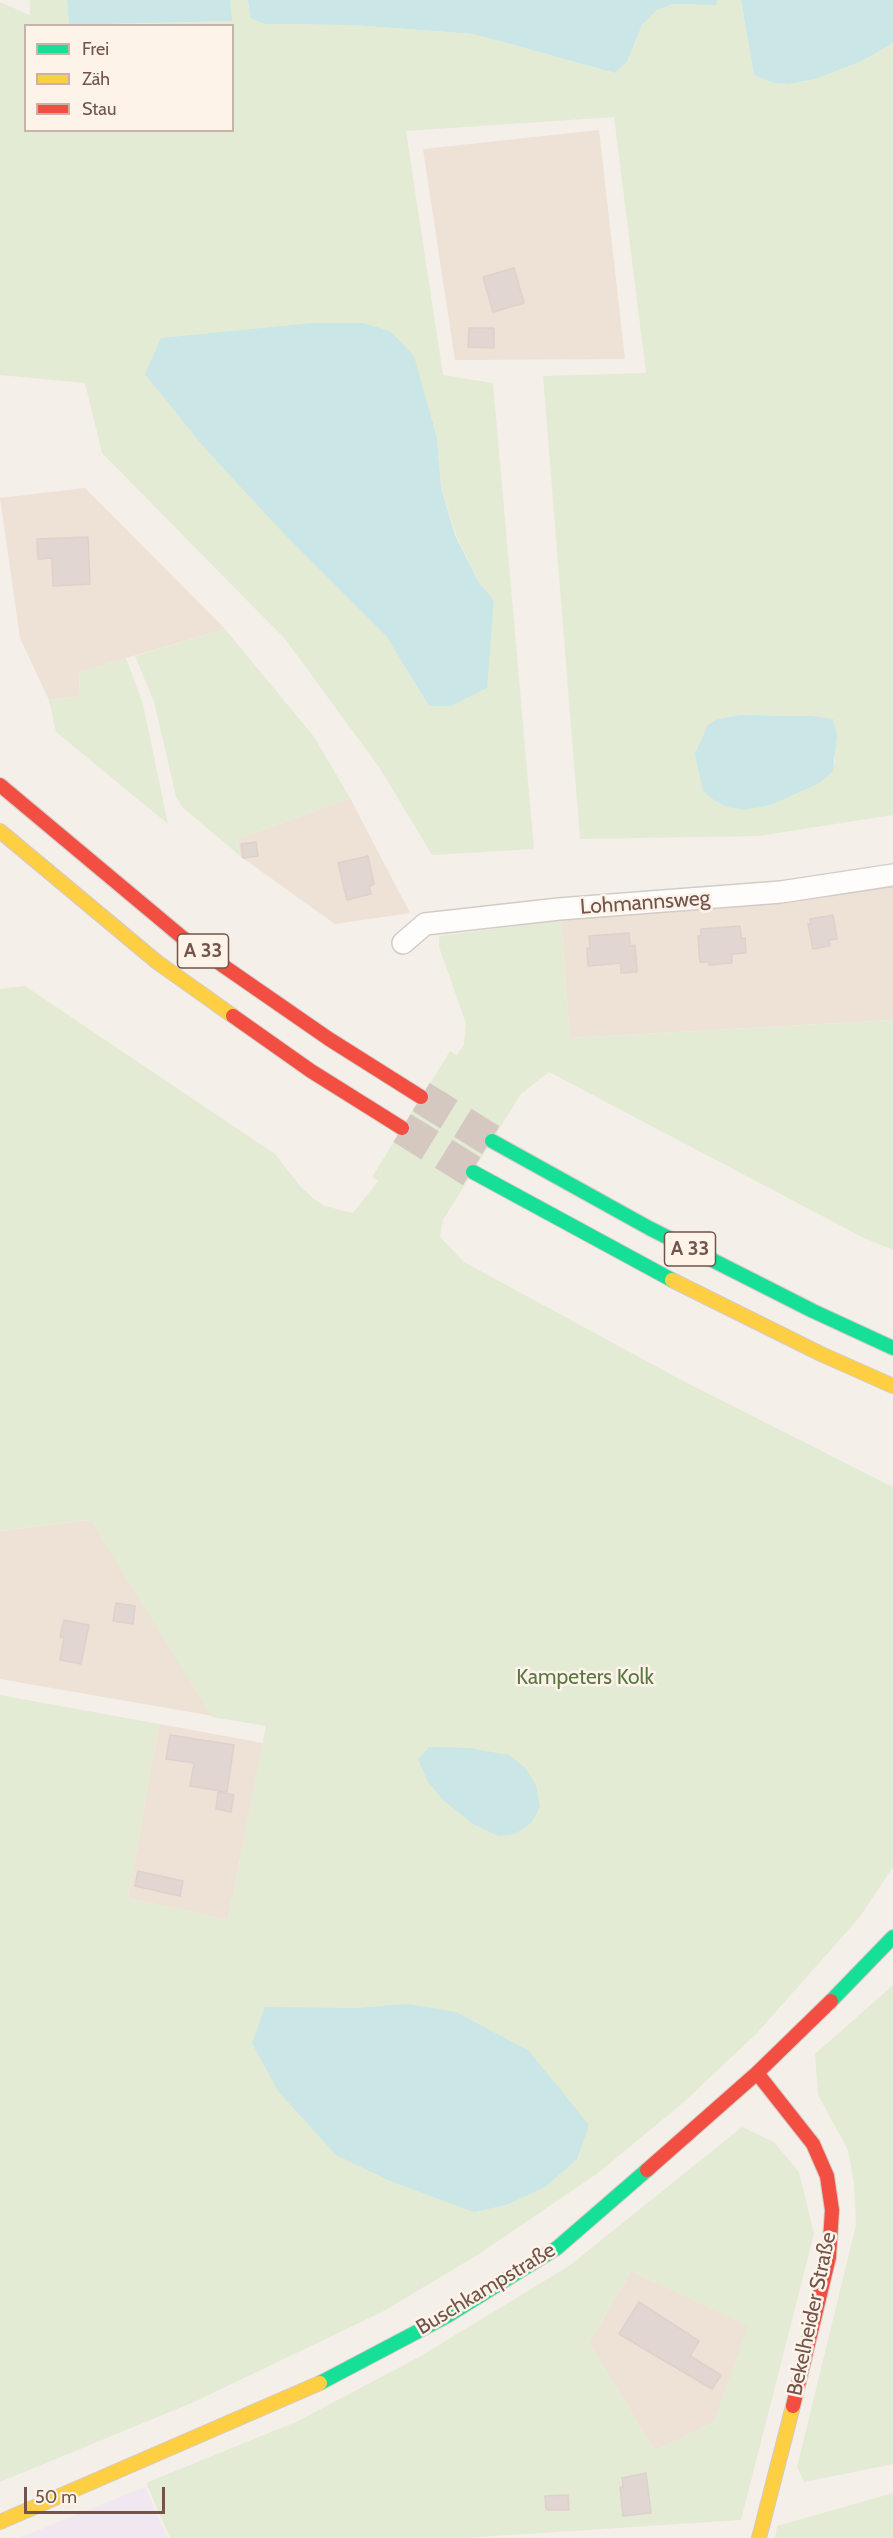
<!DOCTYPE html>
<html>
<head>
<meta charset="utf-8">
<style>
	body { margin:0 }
	#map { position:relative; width:893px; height:2538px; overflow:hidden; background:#f5efe9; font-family:Cabin,sans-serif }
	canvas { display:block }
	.legend { position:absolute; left:24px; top:24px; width:210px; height:108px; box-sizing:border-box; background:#fef3e9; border:2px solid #c6b3a9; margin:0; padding:8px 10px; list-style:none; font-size:18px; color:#72544a }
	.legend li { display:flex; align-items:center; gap:12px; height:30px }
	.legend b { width:30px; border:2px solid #c6b3a9 }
	.scale { position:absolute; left:24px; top:2487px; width:141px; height:27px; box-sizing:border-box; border:3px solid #72544a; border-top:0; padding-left:8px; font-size:18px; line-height:21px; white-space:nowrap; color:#72544a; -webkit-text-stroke:4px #fef3e9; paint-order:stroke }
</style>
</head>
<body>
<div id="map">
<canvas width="893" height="2538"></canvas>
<ul class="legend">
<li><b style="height:8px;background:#16e098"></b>Frei</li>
<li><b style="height:8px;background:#ffcf43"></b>Zäh</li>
<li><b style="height:8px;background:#f24e42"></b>Stau</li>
</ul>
<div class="scale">50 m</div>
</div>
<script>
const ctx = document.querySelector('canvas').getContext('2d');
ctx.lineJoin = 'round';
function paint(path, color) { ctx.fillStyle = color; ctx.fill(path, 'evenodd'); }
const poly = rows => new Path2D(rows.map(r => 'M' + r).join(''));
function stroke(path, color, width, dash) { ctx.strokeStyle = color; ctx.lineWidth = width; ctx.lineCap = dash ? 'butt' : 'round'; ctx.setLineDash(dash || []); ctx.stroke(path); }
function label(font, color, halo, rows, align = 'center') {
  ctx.font = font + ' Cabin,sans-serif'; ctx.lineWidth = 5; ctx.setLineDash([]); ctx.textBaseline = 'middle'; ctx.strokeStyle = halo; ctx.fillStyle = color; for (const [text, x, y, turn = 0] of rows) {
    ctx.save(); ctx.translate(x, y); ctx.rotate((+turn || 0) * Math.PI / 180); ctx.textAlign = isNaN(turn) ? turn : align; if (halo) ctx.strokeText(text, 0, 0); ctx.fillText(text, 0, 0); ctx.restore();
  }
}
const residential = poly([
	[599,130,625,359,455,360,423,149],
	[85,488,225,629,79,672,80,696,49,700,20,638,0,498],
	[350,798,410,913,335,924,240,856,238,839],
	[893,887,893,1020,570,1038,561,920,789,903],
	[92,1520,213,1716,0,1679,0,1531],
	[159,1724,263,1743,228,1920,128,1898],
	[631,2271,749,2326,714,2422,655,2451,589,2343]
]);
const education = poly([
	[145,2487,167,2538,19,2538]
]);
const green = poly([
	[30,0,67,0,69,25,26,26,26,130,232,130,232,26,95,25,231,21,230,0,248,0,250,18,264,24,352,25,474,34,615,73,627,62,642,25,657,10,673,4,716,5,718,0,741,0,754,75,773,83,789,84,815,79,862,61,893,43,893,815,759,836,580,839,543,376,646,373,614,117,406,131,443,375,493,383,534,849,432,855,379,767,285,639,102,453,85,383,0,375,0,2,30,15],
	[313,323,437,438,441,487,456,535,478,581,494,602,486,688,429,706,386,636,201,444,145,373],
	[739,715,811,716,835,755,835,763,818,784,771,805,718,719],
	[225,629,315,738,350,798,238,839,240,856,182,807,176,796,154,702,135,656],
	[126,658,143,704,168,824,56,732,49,700,80,696,79,672],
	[561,920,570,1038,893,1020,893,1250,862,1237,549,1072,521,1094,443,1220,440,1237,464,1262,685,1382,893,1487,893,1867,859,1918,757,2033,684,2102,598,2173,479,2254,382,2312,194,2402,0,2482,0,1695,159,1724,128,1898,228,1920,266,1726,212,1717,90,1520,0,1531,0,989,25,986,275,1154,300,1186,314,1199,325,1206,353,1213,378,1181,372,1177,450,1051,457,1055,464,1044,466,1023,439,947,439,936],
	[893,1985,893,2464,804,2482,797,2467,856,2225,854,2184,848,2150,818,2095,815,2054],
	[742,2127,774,2142,799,2172,814,2234,741,2520,465,2538,170,2538,146,2483,298,2421,419,2357,569,2266],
	[631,2271,748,2326,714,2422,655,2451,589,2343],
	[893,2493,893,2538,775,2538,777,2526]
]);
const water = poly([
	[67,0,230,0,232,21,69,25],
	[248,0,718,0,716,5,673,4,657,10,642,25,627,62,615,73,474,34,352,25,264,24,250,18],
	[741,0,893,0,893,43,862,61,815,79,789,84,773,83,754,75],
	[313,323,363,323,390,331,414,356,437,438,441,487,455,535,478,581,494,601,487,688,451,706,429,706,386,636,288,538,201,444,145,374,161,338],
	[739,715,811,716,833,719,837,735,833,771,818,784,771,805,744,810,727,807,714,800,703,791,695,754,708,725,718,719],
	[429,1747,469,1748,509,1755,525,1768,536,1785,540,1807,531,1823,515,1834,498,1836,473,1824,443,1800,428,1782,418,1759],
	[408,2004,456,2012,529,2051,589,2125,577,2159,545,2187,506,2205,474,2212,390,2181,336,2155,278,2091,252,2043,265,2007,357,2008]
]);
const building = poly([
	[514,268,524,303,493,312,483,277,514,268],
	[469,328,494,328,494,348,468,347,469,328],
	[88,537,90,584,53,586,52,558,38,559,37,539,88,537],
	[256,842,258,856,243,858,241,844,256,842],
	[368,856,374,884,369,886,371,894,347,900,338,863,368,856],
	[833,915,837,939,829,940,830,946,813,949,808,924,811,924,810,919,833,915],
	[740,926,741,938,745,938,746,953,732,954,732,963,709,965,709,962,700,962,698,936,701,936,701,929,740,926],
	[629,933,630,946,635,945,637,972,621,973,621,963,588,966,587,948,590,948,589,936,629,933],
	[116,1603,135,1606,133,1624,113,1621,116,1603],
	[64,1620,89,1625,81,1664,60,1660,64,1638,60,1637,64,1620],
	[170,1735,234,1745,227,1792,190,1786,194,1763,166,1759,170,1735],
	[218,1792,234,1795,231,1812,216,1809,218,1792],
	[138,1871,183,1881,180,1896,135,1886,138,1871],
	[639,2302,699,2341,690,2356,721,2375,712,2389,619,2334,639,2302],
	[646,2473,651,2513,623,2516,620,2487,623,2487,622,2478,646,2473],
	[568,2495,569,2510,546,2510,545,2496,568,2495]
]);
const highwayTunnel = poly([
	[421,1097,492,1141],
	[402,1128,473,1172]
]);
const street = poly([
	[403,943,425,924,559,909,781,892,893,875]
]);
const fast = poly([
	[492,1141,649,1228,813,1311,893,1348],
	[473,1172,672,1280],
	[831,2001,893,1937],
	[320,2383,447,2316,557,2248,647,2170]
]);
const slow = poly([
	[0,831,157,962,233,1016],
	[672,1280,821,1354,893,1386],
	[0,2522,320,2383],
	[759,2538,793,2406]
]);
const jam = poly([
	[0,785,183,938,329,1039,421,1097],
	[233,1016,311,1071,402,1128],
	[757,2073,813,2144,827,2176,832,2210,829,2257,793,2406],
	[647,2170,757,2073,831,2001]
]);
const shields = [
	[203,951,51],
	[690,1249,51]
];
const shieldNames = [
	["A 33",203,951],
	["A 33",690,1249]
];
const streetNames = [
	["Lohmannsweg",645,903,-4],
	["Buschkampstraße",486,2289,-31],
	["Bekelheider Straße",812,2314,-78]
];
const parkNames = [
	["Kampeters Kolk",585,1678]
];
paint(residential, '#eee1d6');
paint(education, '#f0e7f1');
paint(green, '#e4ebd4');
paint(water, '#cbe6e6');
paint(building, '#e1d6d1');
stroke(building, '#ded1cb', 1.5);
stroke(highwayTunnel, '#d4c8c1', 33, [33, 16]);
stroke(street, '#d4cbc6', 24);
stroke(fast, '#d4cac6', 16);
stroke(slow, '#d4cac6', 16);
stroke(jam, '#d4cac6', 16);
stroke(street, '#fefdfc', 21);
stroke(fast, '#16e098', 14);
stroke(slow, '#ffcf43', 14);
stroke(jam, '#f24e42', 14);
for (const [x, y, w] of shields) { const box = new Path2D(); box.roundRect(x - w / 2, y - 17, w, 34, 4.5); ctx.fillStyle = '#fef3e9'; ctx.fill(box); stroke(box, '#72544a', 1.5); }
label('bold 20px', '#72544a', null, shieldNames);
label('21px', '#72544a', '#fef3e9', streetNames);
label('21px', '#587842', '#fef3e9', parkNames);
</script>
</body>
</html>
